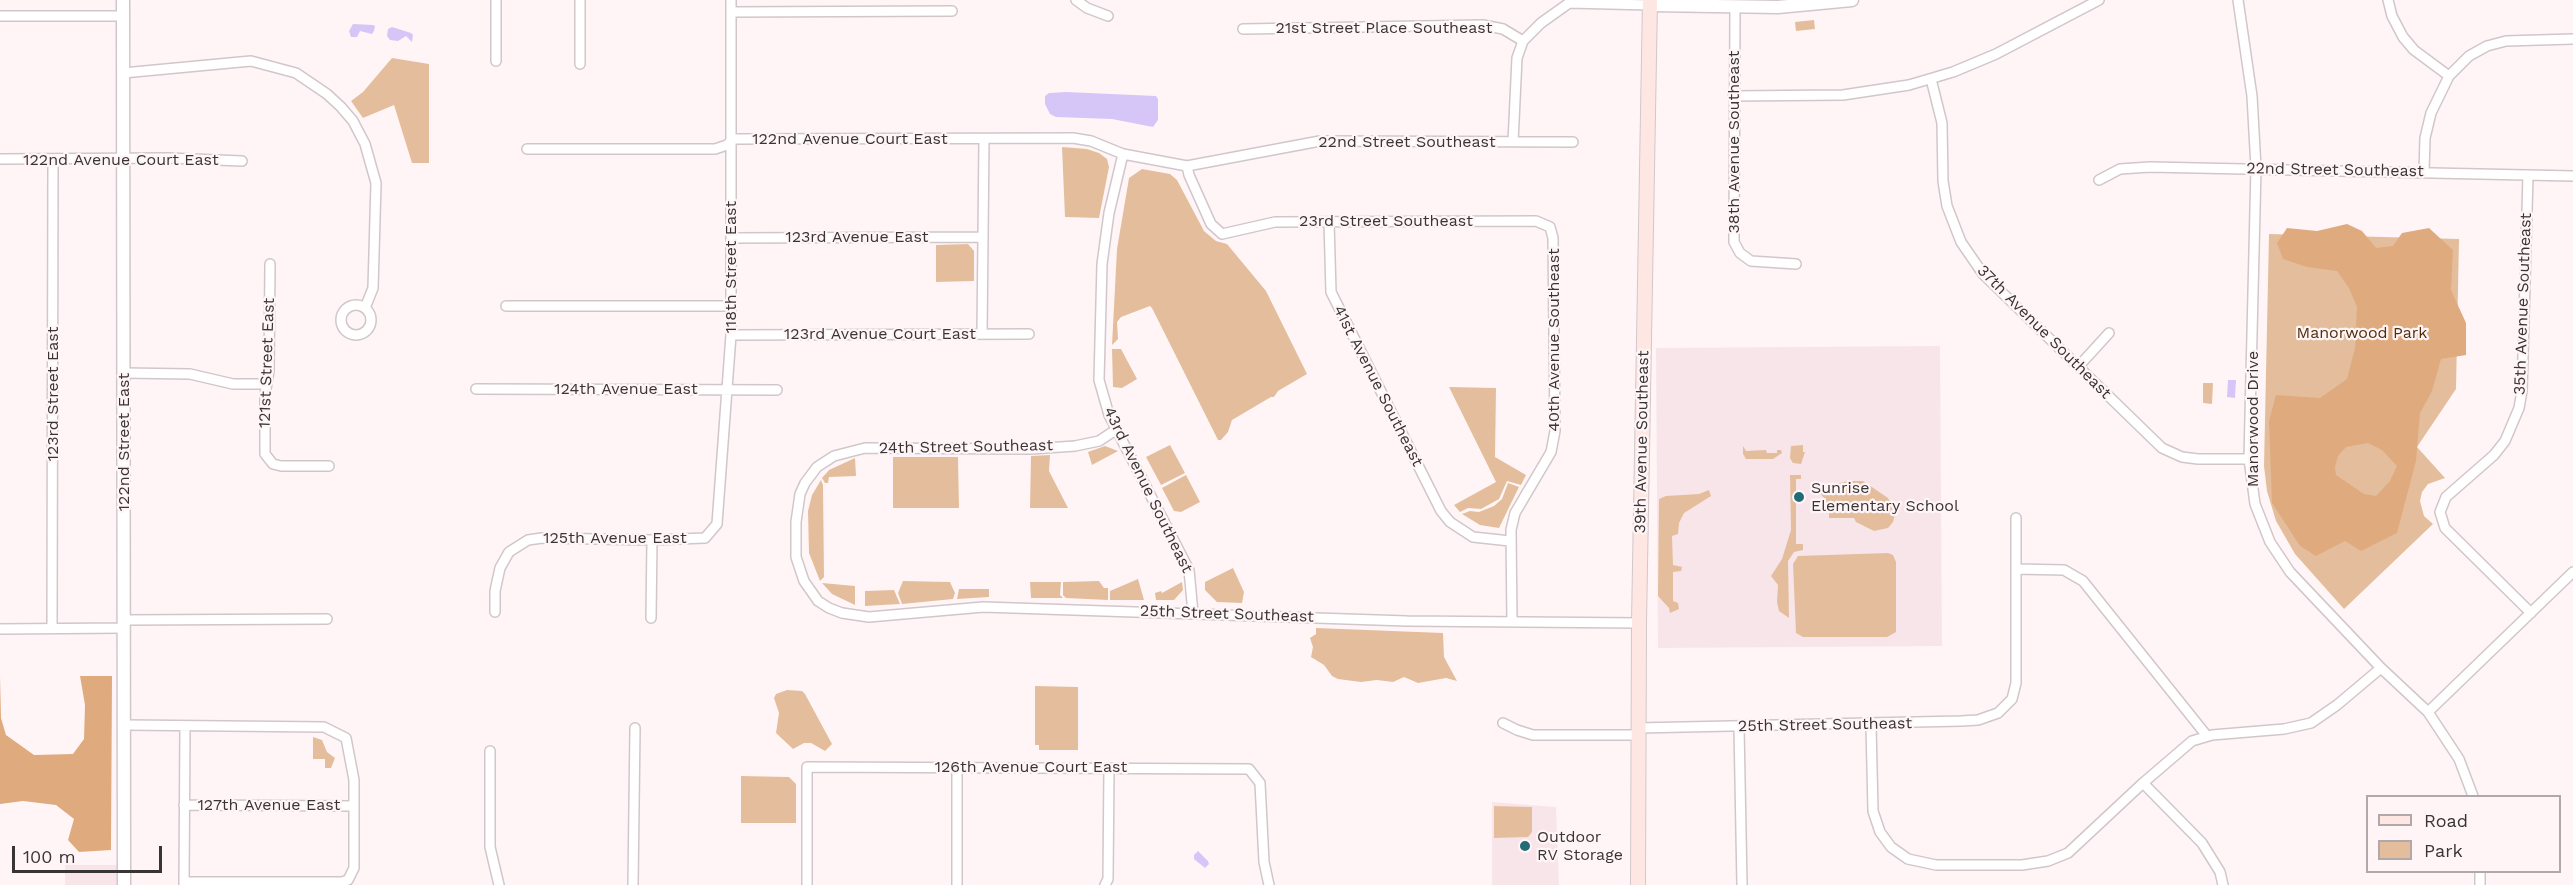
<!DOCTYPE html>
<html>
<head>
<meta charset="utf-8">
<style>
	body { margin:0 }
	#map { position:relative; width:2573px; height:885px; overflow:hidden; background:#fff5f7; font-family:"Work Sans",sans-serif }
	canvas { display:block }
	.legend { position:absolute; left:2366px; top:795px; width:195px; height:78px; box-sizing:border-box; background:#fff5f7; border:2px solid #b0a8aa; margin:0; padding:8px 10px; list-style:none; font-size:18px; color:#393536 }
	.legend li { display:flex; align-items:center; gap:12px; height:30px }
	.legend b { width:30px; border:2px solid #b0a8aa }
	.scale { position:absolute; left:12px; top:846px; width:150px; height:27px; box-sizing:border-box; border:3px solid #393536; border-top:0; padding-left:8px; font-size:18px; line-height:21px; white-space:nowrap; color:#393536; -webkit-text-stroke:4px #fff5f7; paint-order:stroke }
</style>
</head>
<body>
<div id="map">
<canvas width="2573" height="885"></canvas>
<ul class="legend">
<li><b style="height:8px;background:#fee7e2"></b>Road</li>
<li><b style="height:16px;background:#e4be9c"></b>Park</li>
</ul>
<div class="scale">100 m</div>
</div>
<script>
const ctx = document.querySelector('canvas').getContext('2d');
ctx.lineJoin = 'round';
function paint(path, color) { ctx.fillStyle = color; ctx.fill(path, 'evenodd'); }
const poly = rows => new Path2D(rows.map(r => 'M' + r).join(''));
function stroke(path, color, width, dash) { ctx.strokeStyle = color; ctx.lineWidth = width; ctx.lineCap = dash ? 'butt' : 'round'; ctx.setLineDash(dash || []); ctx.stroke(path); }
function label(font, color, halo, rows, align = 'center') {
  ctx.font = font + ' "Work Sans",sans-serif'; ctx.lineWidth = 4.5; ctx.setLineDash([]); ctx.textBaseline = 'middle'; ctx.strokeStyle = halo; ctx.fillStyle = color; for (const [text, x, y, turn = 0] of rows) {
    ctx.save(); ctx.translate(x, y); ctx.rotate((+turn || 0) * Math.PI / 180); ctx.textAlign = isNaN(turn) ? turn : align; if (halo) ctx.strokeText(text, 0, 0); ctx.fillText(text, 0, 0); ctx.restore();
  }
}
const built = poly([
	[1940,346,1942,646,1658,648,1656,348],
	[1492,802,1556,807,1559,885,1492,885],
	[65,865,117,865,117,885,65,885]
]);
const green = poly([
	[1814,20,1815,29,1796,31,1795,22],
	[392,58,429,64,429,163,412,163,394,105,363,118,351,101,363,92],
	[1062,147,1087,149,1099,153,1107,159,1109,167,1099,218,1065,217],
	[1142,169,1170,174,1177,180,1204,231,1216,241,1227,244,1266,291,1307,374,1278,391,1274,397,1271,397,1232,420,1228,432,1221,440,1218,440,1152,308,1150,306,1121,317,1117,322,1118,339,1112,345,1117,249,1129,178],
	[2269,234,2459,239,2456,389,2417,447,2445,478,2428,484,2422,492,2420,501,2424,516,2433,524,2344,609,2295,554,2276,521,2267,491,2264,466],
	[968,244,974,251,974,281,936,282,936,245],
	[1112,349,1121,349,1137,379,1122,388,1113,387],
	[2203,383,2213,383,2212,404,2203,403],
	[1449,387,1496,388,1495,457,1526,475,1521,485,1507,481,1499,499,1481,509,1468,508,1460,512,1454,505,1496,482],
	[1170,445,1185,473,1161,485,1146,457],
	[1803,445,1803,452,1805,452,1801,464,1793,463,1790,458,1791,446],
	[1105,446,1118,451,1092,465,1088,452],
	[1743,446,1746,451,1766,450,1767,453,1777,453,1777,450,1781,450,1782,453,1773,459,1746,459,1743,454],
	[1050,455,1049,471,1068,508,1030,508,1031,456],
	[893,457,958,457,959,508,893,508],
	[855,458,856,476,829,477,828,483,825,483,822,478,829,470],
	[1186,475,1200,502,1181,512,1174,511,1162,488],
	[1790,475,1801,475,1801,479,1796,479,1796,544,1803,544,1803,550,1794,552,1788,561,1789,618,1779,611,1777,602,1778,585,1771,576,1782,559,1791,530],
	[821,480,823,485,824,577,820,581,809,553,808,511,812,495],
	[1848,481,1863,481,1888,498,1895,514,1893,522,1888,528,1874,531,1856,522,1854,518,1829,518,1829,506,1821,494,1823,487],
	[1508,483,1519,487,1499,528,1480,525,1462,514,1470,511,1479,512,1494,506,1502,499],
	[1709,490,1711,496,1684,513,1679,523,1678,534,1672,536,1673,565,1682,567,1681,571,1673,572,1673,601,1678,603,1679,609,1670,613,1669,608,1658,596,1659,499,1666,496,1699,494],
	[1888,553,1893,555,1896,562,1896,632,1887,637,1803,637,1796,633,1793,564,1798,556],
	[1233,568,1244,592,1242,603,1217,602,1205,590,1205,582],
	[1138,579,1144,600,1110,600,1110,591],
	[903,581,950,582,955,593,953,599,902,604,898,593],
	[1099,581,1104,588,1108,588,1108,600,1066,598,1063,595,1063,582],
	[1030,582,1061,582,1060,595,1063,598,1031,598],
	[1182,582,1183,590,1174,600,1156,600,1155,593,1161,591,1162,593],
	[822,583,855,586,855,605,832,594],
	[959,589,989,589,989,597,957,599],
	[894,590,900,604,865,606,865,591],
	[1316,628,1443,633,1444,657,1457,681,1446,678,1418,683,1404,677,1393,682,1377,680,1361,682,1338,679,1332,676,1324,665,1311,657,1313,647,1310,638,1316,634],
	[1035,686,1078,687,1078,750,1039,750,1039,745,1035,745],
	[787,690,802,691,805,694,832,744,825,751,811,743,804,743,793,749,776,733,779,713,774,698,776,694],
	[313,737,322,740,327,752,335,758,331,768,325,768,325,759,313,759],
	[741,776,789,777,796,784,796,823,741,823],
	[1494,806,1532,807,1532,832,1528,837,1494,838]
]);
const forest = poly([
	[2347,224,2362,231,2376,248,2393,246,2402,233,2429,228,2453,250,2451,290,2466,323,2466,355,2441,359,2432,391,2420,413,2416,461,2397,533,2361,551,2345,541,2316,556,2300,546,2272,503,2269,421,2276,395,2320,398,2347,379,2355,348,2357,307,2349,288,2337,271,2307,267,2283,259,2277,243,2287,228,2317,231],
	[2368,443,2382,450,2397,466,2390,481,2376,496,2364,494,2336,475,2335,467,2338,456,2346,447],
	[0,676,1,718,6,735,34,755,73,754,84,739,85,705,80,676,112,676,111,850,79,852,68,840,74,819,56,805,23,801,0,804]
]);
const water = poly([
	[353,24,373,25,375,26,374,31,372,34,360,31,357,37,351,37,349,31],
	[392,27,411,33,413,35,412,42,406,36,398,41,390,40,387,36,388,29],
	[1066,92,1156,96,1158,99,1158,120,1153,127,1112,119,1056,117,1050,114,1045,104,1045,96,1049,93],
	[2228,380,2236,380,2235,398,2227,397],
	[1198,851,1208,861,1209,864,1205,868,1194,859,1194,855]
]);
const minor = poly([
	[1076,0,1087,8,1108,16],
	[2238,0,2252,96,2256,168,2249,459,2255,504,2270,542,2290,572,2381,668,2428,712,2459,759,2473,796],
	[2388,0,2392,16,2403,37,2414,50,2449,76],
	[1735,6,1734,242,1740,253,1751,261,1796,264],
	[731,12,952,11],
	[0,16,123,16],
	[1243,29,1483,25,1503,29,1523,41],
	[496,61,496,0],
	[580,64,580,0],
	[123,73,251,61,296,73,327,94,341,107,353,121,365,144,376,183,373,288,365,308],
	[1931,79,1942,123,1943,181,1947,206,1961,242,1983,274,2162,448,2182,457,2198,459,2249,459],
	[1733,96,1843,95,1909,85,1953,72,1996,54,2099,0],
	[1513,142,1517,58,1523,41,1541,23,1569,3,1650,5],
	[527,149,715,149,727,145,733,139,1073,138,1091,141,1123,154,1187,166,1320,141,1573,142],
	[1123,154,1109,213,1102,264,1099,380,1109,415,1189,570,1193,613],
	[0,159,168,158,242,161],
	[1187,166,1189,175,1211,224,1222,234,1275,222,1536,221,1550,227,1553,238,1555,431,1551,452,1515,513,1511,530,1512,622],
	[2424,172,2425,138,2431,113,2449,76,2469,56,2487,46,2506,41,2573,39],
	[2528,175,2522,391,2519,408,2505,441,2494,455,2446,497,2440,512,2445,528,2531,613],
	[2099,180,2120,169,2150,167,2573,176],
	[1329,222,1331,292,1441,511,1450,522,1473,537,1510,541],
	[731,238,983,237],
	[270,264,269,371,265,395,265,454,273,464,281,466,329,466],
	'341 320a15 15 0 1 1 30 0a15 15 0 1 1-30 0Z',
	[506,306,731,306],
	[982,334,984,139],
	[731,335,1029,334],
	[2078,367,2109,333],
	[124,373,190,374,233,384,267,384],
	[476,389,777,390],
	[1117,429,1099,441,1075,446,1031,449,865,448,834,456,817,467,805,483,800,494,796,522,796,557,804,581,818,601,829,608,842,613,869,617,983,607,1407,621,1639,623],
	[2016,569,2064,570,2083,581,2207,736],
	[495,612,495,591,500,568,509,552,528,540,542,538,652,540,705,538,717,524,731,335,731,0],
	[651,618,652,540],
	[124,620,327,619],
	[52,628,53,159],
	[0,629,124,628],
	[2428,712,2573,572],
	[1503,723,1517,730,1533,735,1638,735],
	[125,725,324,727,346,738,354,780,354,868,348,880,342,882,184,882],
	[1871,725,1873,811,1880,832,1891,847,1908,859,1936,865,2022,865,2048,861,2068,853,2143,783,2192,741,2212,735,2284,729,2311,723,2337,705,2381,668],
	[1739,727,1742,885],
	[1638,728,1961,721,1978,720,1998,713,2012,699,2016,683,2016,518],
	[490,751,490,847,499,885],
	[957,767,957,885],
	[2143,783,2202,843,2220,872,2223,885],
	[184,805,354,806],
	[184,885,185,726],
	[633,885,635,728],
	[807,885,807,767,1249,769,1260,783,1264,862,1269,885],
	[1105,885,1108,879,1109,768],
	[2480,885,2480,872]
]);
const tertiary = poly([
	[123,0,124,885],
	[1650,5,1778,7,1852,0]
]);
const secondary = poly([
	[1638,885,1639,623,1650,0]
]);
const markers = [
	[1799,497,6,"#236c76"],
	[1525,846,6,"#236c76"]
];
const streetNames = [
	["21st Street Place Southeast",1384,28],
	["122nd Avenue Court East",850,139],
	["22nd Street Southeast",1407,142],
	["38th Avenue Southeast",1734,142,-90],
	["122nd Avenue Court East",121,160],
	["22nd Street Southeast",2335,170,1],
	["23rd Street Southeast",1386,221],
	["123rd Avenue East",857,237],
	["118th Street East",731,267,-90],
	["35th Avenue Southeast",2523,304,-88],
	["37th Avenue Southeast",2044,332,45],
	["123rd Avenue Court East",880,334],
	["40th Avenue Southeast",1554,340,-90],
	["121st Street East",267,363,-88],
	["41st Avenue Southeast",1378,386,63],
	["124th Avenue East",626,389],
	["123rd Street East",53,394,-90],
	["Manorwood Drive",2253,419,-90],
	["122nd Street East",124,442,-90],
	["39th Avenue Southeast",1642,442,-89],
	["24th Street Southeast",966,447,-1],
	["43rd Avenue Southeast",1148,490,64],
	["125th Avenue East",615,538],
	["25th Street Southeast",1227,614,2],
	["25th Street Southeast",1825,725,-1],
	["126th Avenue Court East",1031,767],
	["127th Avenue East",269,805]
];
const parkNames = [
	["Manorwood Park",2362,333]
];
const poiNames = [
	["Sunrise",1811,488],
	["Elementary School",1811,506],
	["Outdoor",1537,837],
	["RV Storage",1537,855]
];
paint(built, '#f8e5ea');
paint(green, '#e4be9c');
paint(forest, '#dfab7e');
paint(water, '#d6c6f7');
stroke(minor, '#d1c7ca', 12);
stroke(tertiary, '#d1c7ca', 15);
stroke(secondary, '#d1c7ca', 16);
stroke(minor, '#fff', 9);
stroke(tertiary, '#fff', 12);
stroke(secondary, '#fee7e2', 14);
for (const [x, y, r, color] of markers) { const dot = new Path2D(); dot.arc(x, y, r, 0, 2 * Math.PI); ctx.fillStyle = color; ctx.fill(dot); stroke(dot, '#fff5f7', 2); }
label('16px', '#393536', '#fff5f7', streetNames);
label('16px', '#502e0a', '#fff5f7', parkNames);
label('16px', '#393536', '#fff5f7', poiNames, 'left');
</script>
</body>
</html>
